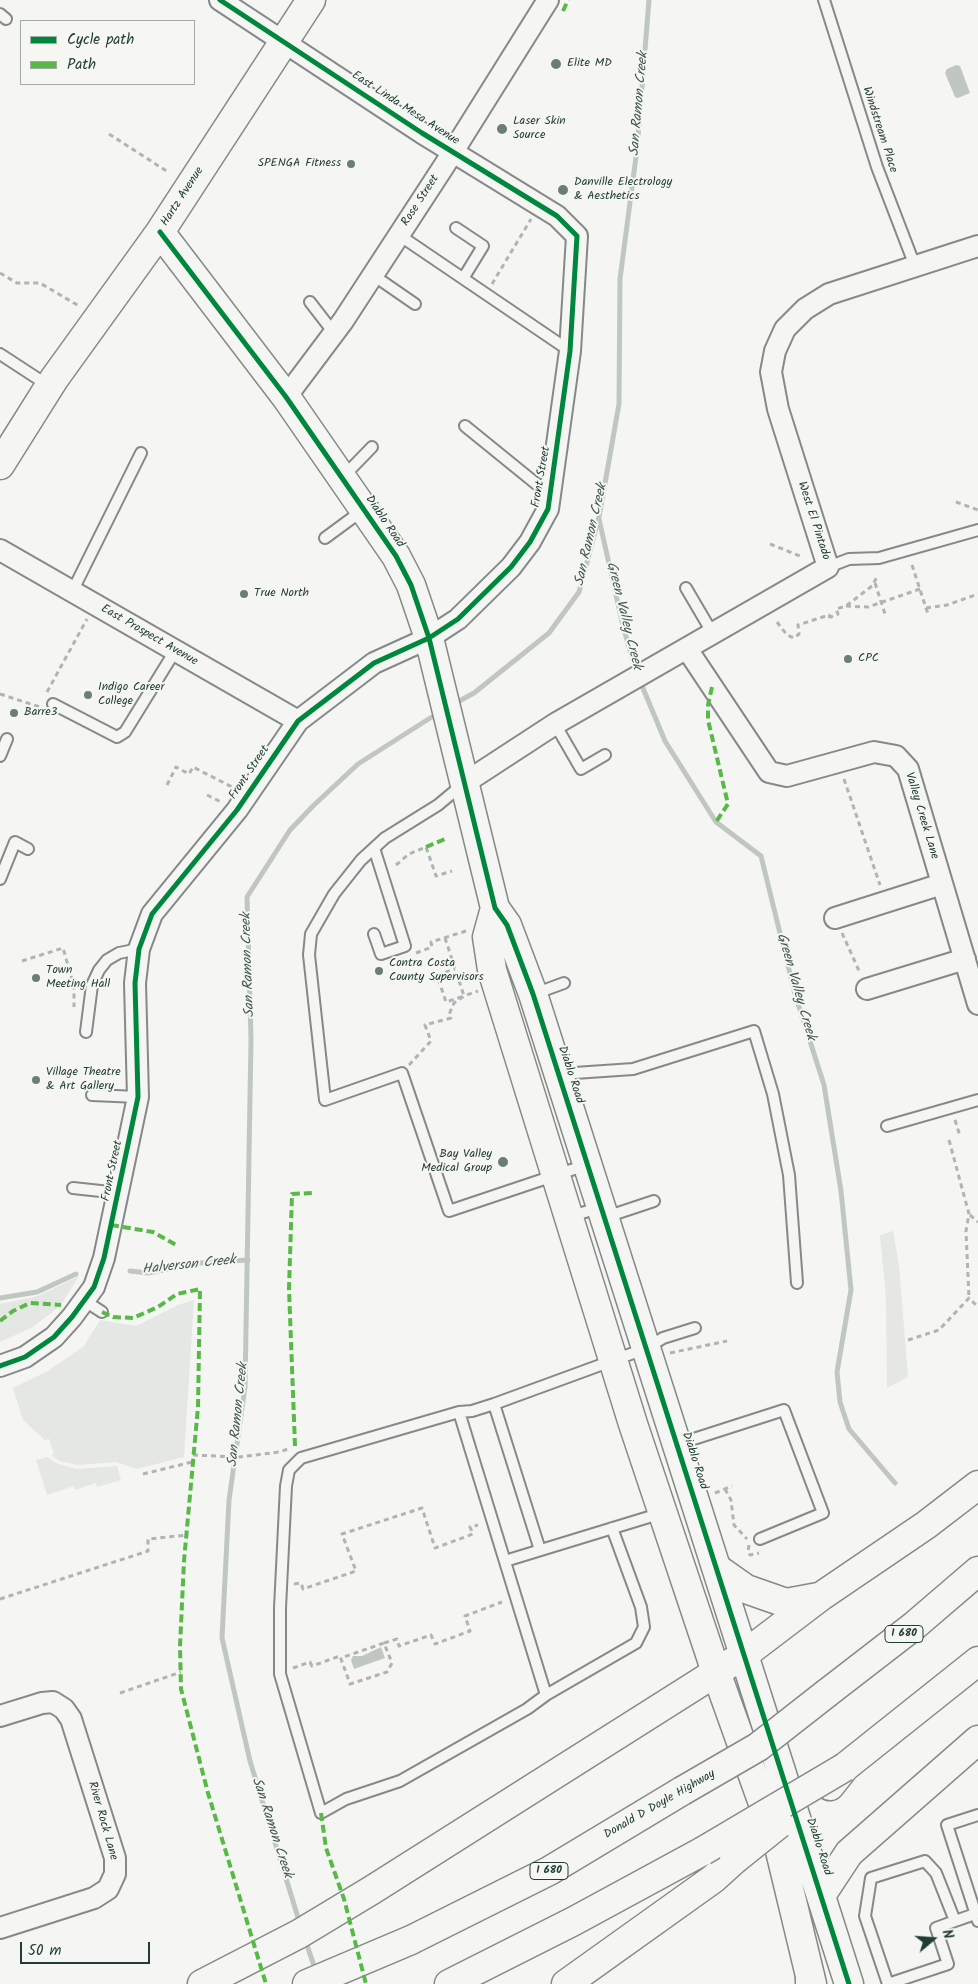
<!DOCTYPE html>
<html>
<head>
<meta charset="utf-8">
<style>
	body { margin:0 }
	#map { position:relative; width:978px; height:1984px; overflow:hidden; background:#f5f5f3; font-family:Kalam,sans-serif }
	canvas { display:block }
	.legend { position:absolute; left:20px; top:20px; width:175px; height:65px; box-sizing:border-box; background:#f6f6f2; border:1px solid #a0aca6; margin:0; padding:6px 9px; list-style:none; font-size:15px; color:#1f3d34 }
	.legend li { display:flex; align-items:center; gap:10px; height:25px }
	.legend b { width:25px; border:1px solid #a0aca6 }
	.north { position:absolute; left:908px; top:1914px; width:50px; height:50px; -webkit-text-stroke:4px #f6f6f2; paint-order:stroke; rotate:72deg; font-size:14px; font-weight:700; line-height:20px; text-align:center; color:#1f3d34 }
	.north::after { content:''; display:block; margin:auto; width:18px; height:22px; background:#1f3d34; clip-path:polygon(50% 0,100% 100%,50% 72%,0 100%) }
	.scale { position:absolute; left:20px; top:1942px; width:130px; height:22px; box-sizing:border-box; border:2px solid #1f3d34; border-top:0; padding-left:6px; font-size:15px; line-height:18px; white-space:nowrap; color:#1f3d34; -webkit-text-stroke:4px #f6f6f2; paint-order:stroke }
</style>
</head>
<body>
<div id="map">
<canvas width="978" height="1984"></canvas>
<ul class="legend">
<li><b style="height:6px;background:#00873e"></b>Cycle path</li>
<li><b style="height:6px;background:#58b947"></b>Path</li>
</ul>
<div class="north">N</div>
<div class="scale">50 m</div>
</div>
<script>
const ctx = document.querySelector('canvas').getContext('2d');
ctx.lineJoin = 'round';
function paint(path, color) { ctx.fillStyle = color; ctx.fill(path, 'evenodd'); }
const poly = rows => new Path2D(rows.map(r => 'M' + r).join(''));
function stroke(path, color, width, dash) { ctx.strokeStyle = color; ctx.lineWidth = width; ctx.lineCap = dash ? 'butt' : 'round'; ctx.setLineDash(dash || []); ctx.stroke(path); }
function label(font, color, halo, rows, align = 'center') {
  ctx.font = font + ' Kalam,sans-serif'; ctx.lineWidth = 4; ctx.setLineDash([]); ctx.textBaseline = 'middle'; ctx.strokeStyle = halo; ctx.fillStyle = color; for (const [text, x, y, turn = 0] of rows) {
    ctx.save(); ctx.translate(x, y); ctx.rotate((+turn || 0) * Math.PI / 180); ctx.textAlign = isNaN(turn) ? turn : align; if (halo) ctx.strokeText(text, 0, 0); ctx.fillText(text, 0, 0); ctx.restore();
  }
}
const green = poly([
	[893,1231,899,1266,908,1377,887,1388,886,1297,880,1235],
	[79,1276,61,1305,33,1327,0,1342,0,1304,38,1296],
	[194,1300,184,1457,137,1469,116,1462,77,1465,60,1461,51,1455,54,1454,49,1439,45,1440,23,1420,13,1388,48,1371,84,1346,100,1320,136,1326,178,1305],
	[47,1457,56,1463,76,1469,117,1466,121,1480,97,1487,96,1483,75,1490,74,1486,47,1495,36,1460]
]);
const water = poly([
	[956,65,960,66,970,93,958,98,955,97,945,73,947,69],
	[381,1647,385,1658,354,1669,351,1660,353,1656,362,1656]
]);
const stream = poly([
	[599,519,623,626,636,671],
	[640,681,665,741,716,822,761,856,795,994,824,1085,841,1191,851,1290,837,1372,840,1402,849,1429,895,1483],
	[454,704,474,693,549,633,579,592,599,517,619,404,620,279,637,149,649,0],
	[130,1271,148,1273,199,1263,248,1260],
	[0,1298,37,1292,76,1274],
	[300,1924,250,1761,222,1638,229,1500,245,1387,251,1039,247,897,290,830,314,805,358,764,438,713],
	[305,1939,316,1972]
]);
const path = poly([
	[109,134,168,172],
	[0,273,17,283,40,283,79,306],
	[492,284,531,219],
	[956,502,978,510],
	[770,544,800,556],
	[912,565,928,614],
	[875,583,885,614],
	[846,606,868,607,920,589],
	[926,608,947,605,978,594],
	[829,615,831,617,838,614,836,609,846,606,872,586,878,575],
	[777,622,787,635,794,638,799,634,798,625,829,615,830,618],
	[47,692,87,619],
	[0,694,40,707,41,705],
	[844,779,880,885],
	[167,785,176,767,189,774,193,767,232,787],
	[207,795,221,802],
	[396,865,409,854,426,847,436,876,452,871],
	[842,933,860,973],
	[445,938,464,996,446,1002,437,975,455,969],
	[416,953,432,947,431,942,466,931],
	[22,961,63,948,74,986,74,1007],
	[409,1065,431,1041,425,1025,451,1018,450,1012,454,1003,464,996,478,991],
	[955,1120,960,1136],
	[949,1140,969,1214,966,1231,969,1298],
	[970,1215,978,1222],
	[908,1340,939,1330,969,1298,978,1307],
	[670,1353,727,1341],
	[193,1455,239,1457,279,1452,291,1448],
	[143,1474,192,1462],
	[725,1489,731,1500,734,1525,747,1539],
	[715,1493,732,1486],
	[749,1545,748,1552,750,1555,759,1553],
	[294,1584,301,1583,303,1589,356,1571,342,1534,422,1508,435,1548,473,1534,470,1527,478,1525],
	[0,1599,148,1551,148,1539,187,1535],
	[384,1643,397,1639,399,1646,431,1635,435,1644,470,1631,465,1616,502,1602],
	[293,1668,310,1662,312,1666,340,1656,350,1684,387,1672,392,1663,384,1643,341,1658],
	[120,1693,181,1672]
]);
const lane = poly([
	[824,0,877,167,915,266],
	[0,14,6,19],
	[456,228,483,246,464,277],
	[399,235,570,351],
	[373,275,415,304],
	[310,302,334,333],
	[0,354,49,386],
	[465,426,550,495],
	[343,477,372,447],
	[325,538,363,510],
	[828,567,849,559,879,558,978,530],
	[686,588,713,634],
	[72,592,141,453],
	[53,704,117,737,125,732,175,651],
	[555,724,581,769,605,755],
	[0,756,7,739],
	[462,785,438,805,385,838,361,860,334,894,311,934,309,955,325,1100,402,1073,449,1211,586,1165],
	[0,879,15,842,28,849],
	[374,934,381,954,405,946,374,848],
	[534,994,564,983],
	[86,1032,92,985,99,970,107,960,119,953,139,949],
	[560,1074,633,1069,754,1031,773,1094,789,1175,797,1283],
	[92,1095,138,1097],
	[887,1126,978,1100],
	[73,1188,119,1193],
	[569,1217,601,1207],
	[606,1217,654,1201],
	[85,1301,102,1312],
	[494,1404,540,1550],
	[459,1412,546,1695],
	[678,1444,784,1410,823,1513,760,1539],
	[612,1528,641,1607,644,1627,636,1643,546,1695,527,1709,400,1781,346,1799,321,1813,280,1674,280,1608,286,1486,289,1470,301,1458,459,1412,472,1411,494,1404,647,1348,663,1338,695,1328],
	[505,1561,662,1513],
	[978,1815,947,1825,978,1921],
	[955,1921,936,1873,925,1861,871,1878,865,1916,888,1984,948,1964,936,1928,955,1921,978,1913]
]);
const street = poly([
	[286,397,343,321,444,166,548,0],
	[0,550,298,721],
	[687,649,769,772,787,776,874,752,896,756,908,769,978,1004],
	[463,784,555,724,828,567,778,409,771,372,775,351,785,329,805,309,829,294,978,246],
	[835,918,942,884],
	[867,989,965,959],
	[0,1366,25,1357,54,1337,72,1317,94,1287,104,1258,138,1097,135,983,139,949,152,914,237,810,298,721,374,663,429,638,458,619,511,567,530,542,548,509,570,351,577,236,557,216,422,133,220,0],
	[0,1716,42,1703,53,1702,64,1709,71,1719,115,1858,115,1874,108,1889,94,1898,0,1928]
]);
const secondary = poly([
	[160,232,286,397,396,556,411,585,429,638,495,908,507,925,533,994,849,1984],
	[0,465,54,379,160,232,311,0],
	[495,908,487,937,492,970,633,1424,716,1672,780,1851,812,1984]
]);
const highway = poly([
	[719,1570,746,1589,786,1603,818,1597],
	[827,1693,915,1625,978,1571],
	[830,1786,845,1767,978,1661],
	[822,1894,849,1853,978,1740],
	[202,1984,299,1934,372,1890,745,1654,820,1597,926,1525,978,1485],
	[307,1984,411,1940,549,1871,682,1791],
	[449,1984,574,1921,703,1851],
	[566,1984,713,1879,734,1860],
	[810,1984,810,1977]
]);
const highwayBridge = poly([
	[682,1791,758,1747,827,1693],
	[703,1851,845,1767],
	[734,1860,779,1824]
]);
const quiet = poly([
	[563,11,568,0],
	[712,687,708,705,708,720,728,804,716,822],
	[426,847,445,839],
	[111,1225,153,1232,178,1246],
	[102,1312,113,1317,133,1318,158,1307,177,1294,200,1289,198,1407,184,1561,180,1646,181,1689,208,1793,266,1984],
	[0,1321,13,1311,30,1303,61,1305],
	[295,1446,289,1289,292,1194,312,1193],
	[321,1813,326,1848,344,1899,366,1984]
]);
const cycleway = poly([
	[160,232,286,397,396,556,411,585,429,638,495,908,507,925,533,994,849,1984],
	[0,1366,25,1357,54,1337,72,1317,94,1287,104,1258,138,1097,135,983,139,949,152,914,237,810,298,721,374,663,429,638,458,619,511,567,530,542,548,509,570,351,577,236,557,216,422,133,220,0]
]);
const markers = [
	[556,64,6,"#6a7d77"],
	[502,129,6,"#6a7d77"],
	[351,164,5,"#6a7d77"],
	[563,190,6,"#6a7d77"],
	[244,594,5,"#6a7d77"],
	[848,659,5,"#6a7d77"],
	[88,695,5,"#6a7d77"],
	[14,713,5,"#6a7d77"],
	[379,971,5,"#6a7d77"],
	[36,978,5,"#6a7d77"],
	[36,1080,5,"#6a7d77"],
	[503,1162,6,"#6a7d77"]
];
const shields = [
	[904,1634,38],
	[549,1871,38]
];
const shieldNames = [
	["I 680",904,1634],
	["I 680",549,1871]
];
const poiNames = [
	["Elite MD",567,64],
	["Laser Skin",513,122],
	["Source",513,136],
	["SPENGA Fitness",341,164,"right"],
	["Danville Electrology",574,183],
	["& Aesthetics",574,197],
	["True North",254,594],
	["CPC",858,659],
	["Indigo Career",98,688],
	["College",98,702],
	["Barre3",24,713],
	["Contra Costa",389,964],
	["County Supervisors",389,978],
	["Town",46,971],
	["Meeting Hall",46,985],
	["Village Theatre",46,1073],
	["& Art Gallery",46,1087],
	["Bay Valley",492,1155,"right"],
	["Medical Group",492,1169,"right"]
];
const streetNames = [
	["East Linda Mesa Avenue",405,109,33],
	["Windstream Place",879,130,72],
	["Hartz Avenue",183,197,-57],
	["Rose Street",421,201,-57],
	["Front Street",542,477,-80],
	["West El Pintado",813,521,72],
	["Diablo Road",384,522,56],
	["East Prospect Avenue",149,636,30],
	["Front Street",250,773,-56],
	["Valley Creek Lane",921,816,73],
	["Diablo Road",570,1075,72],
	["Front Street",113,1171,-78],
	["Diablo Road",694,1461,72],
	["Donald D Doyle Highway",660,1805,-30],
	["River Rock Lane",102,1821,74],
	["Diablo Road",818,1847,72]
];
const waterNames = [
	["San Ramon Creek",640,104,-85],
	["San Ramon Creek",592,535,-77],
	["Green Valley Creek",623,616,76],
	["San Ramon Creek",249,965,-92],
	["Green Valley Creek",795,987,74],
	["Halverson Creek",189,1266,-6],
	["San Ramon Creek",239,1415,-84],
	["San Ramon Creek",271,1828,72]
];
paint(green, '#e4e7e3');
paint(water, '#c0c7c3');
stroke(stream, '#c0c7c3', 5);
stroke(lane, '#858a88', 14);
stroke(street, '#858a88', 24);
stroke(secondary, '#858a88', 31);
stroke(highway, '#858a88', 31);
stroke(path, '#b0b4b2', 3, [5, 4]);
stroke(lane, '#f5f5f3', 10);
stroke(street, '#f5f5f3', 20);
stroke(secondary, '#f5f5f3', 28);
stroke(highway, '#f5f5f3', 28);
stroke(highwayBridge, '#858a88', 31, []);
stroke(highwayBridge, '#f5f5f3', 28);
stroke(quiet, '#58b947', 4, [8, 4]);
stroke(cycleway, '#00873e', 5);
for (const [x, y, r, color] of markers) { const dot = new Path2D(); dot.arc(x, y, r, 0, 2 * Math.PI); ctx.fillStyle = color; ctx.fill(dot); stroke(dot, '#f6f6f2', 2); }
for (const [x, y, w] of shields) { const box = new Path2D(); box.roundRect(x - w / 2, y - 8.5, w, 17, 4); ctx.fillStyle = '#f6f6f2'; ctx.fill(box); stroke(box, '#1f3d34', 1); }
label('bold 11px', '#1f3d34', null, shieldNames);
label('12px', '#1f3d34', '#f6f6f2', poiNames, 'left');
label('12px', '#1f3d34', '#f6f6f2', streetNames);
label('italic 14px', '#425a52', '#f6f6f2', waterNames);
</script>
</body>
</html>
